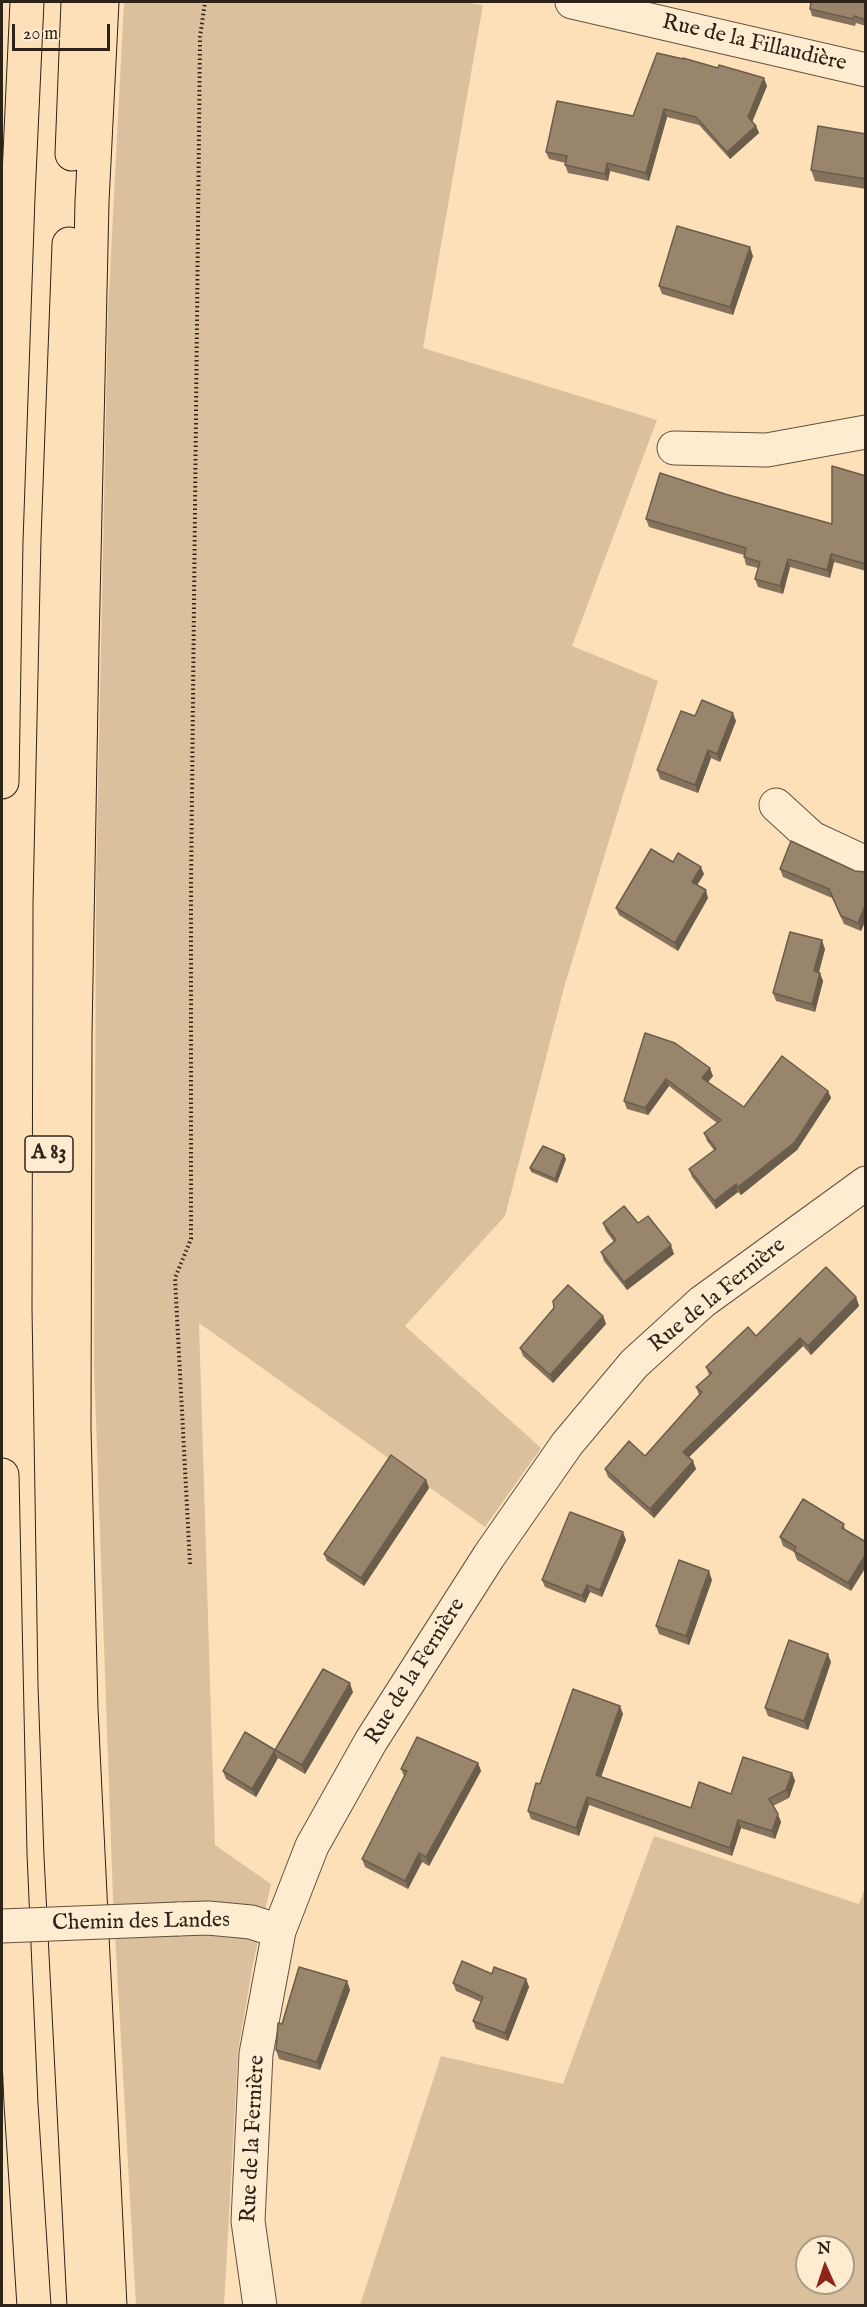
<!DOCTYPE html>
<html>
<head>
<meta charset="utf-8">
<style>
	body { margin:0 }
	#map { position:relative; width:867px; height:2307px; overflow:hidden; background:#fde0b7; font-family:"IM FELL English",serif }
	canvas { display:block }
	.frame { position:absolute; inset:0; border:3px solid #2d2318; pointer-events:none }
	.north { position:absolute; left:795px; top:2235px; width:60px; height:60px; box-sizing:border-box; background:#feebd0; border:2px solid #aa9b86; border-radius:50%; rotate:357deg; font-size:16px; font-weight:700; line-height:24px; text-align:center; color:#2d2318 }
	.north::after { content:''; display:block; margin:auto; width:21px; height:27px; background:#8f2418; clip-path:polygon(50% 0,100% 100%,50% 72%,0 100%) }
	.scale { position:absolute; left:12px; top:24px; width:98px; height:27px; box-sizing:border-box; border:3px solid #2d2318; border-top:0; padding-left:8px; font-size:18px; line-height:21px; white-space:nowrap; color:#2d2318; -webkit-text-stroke:4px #feebd0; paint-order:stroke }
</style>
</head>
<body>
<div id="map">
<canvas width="867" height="2307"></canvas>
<div class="frame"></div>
<div class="north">N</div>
<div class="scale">20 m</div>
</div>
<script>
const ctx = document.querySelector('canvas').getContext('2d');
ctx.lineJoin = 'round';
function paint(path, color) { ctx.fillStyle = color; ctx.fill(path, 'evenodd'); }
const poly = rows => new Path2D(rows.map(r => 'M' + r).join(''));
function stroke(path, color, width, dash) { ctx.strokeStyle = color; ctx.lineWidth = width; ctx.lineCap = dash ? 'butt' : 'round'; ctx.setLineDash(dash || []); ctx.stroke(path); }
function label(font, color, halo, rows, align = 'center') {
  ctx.font = font + ' "IM FELL English",serif'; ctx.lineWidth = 5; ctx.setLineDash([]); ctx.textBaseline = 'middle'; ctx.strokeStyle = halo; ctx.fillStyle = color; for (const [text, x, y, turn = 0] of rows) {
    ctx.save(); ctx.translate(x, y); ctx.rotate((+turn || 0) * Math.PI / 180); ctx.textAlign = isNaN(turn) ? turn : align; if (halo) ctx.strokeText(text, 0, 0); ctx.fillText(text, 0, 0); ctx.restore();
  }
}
const green = poly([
	[124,2,462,2,483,5,423,348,657,420,572,646,658,681,565,984,505,1216,405,1326,541,1448,485,1527,199,1323,215,1845,271,1884,253,1964,238,2051,224,2306,136,2305,113,1899,94,1366,96,887,108,311],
	[654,1836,859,1904,865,1888,865,2305,360,2305,441,2056,563,2084],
	[807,2247,843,2247,843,2283,807,2283]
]);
const path = poly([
	[190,1564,175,1278,191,1239,191,886,200,37,205,2]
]);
const street = poly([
	[572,2,866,70],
	[674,448,767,450,866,432],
	[776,805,812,838,866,863],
	[178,1919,208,1918,251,1922,279,1931],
	[260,2306,248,2221,256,2054,279,1931,312,1846,371,1741,489,1556,567,1444,634,1364,702,1302,866,1183]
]);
const highway = poly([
	[102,2,92,202,82,645,75,1035,74,1428,81,1709,110,2306],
	[72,154,78,2],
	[69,244,58,539,50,903,49,1309,55,1685,61,1856,84,2306],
	[2,782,6,542,18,197,27,2],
	[2,1475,10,1854,21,2104,34,2306]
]);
const streetBridge = poly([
	[2,1926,178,1919]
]);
const wall = poly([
	[866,2,866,26,856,23,855,26,812,16,810,9],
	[683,59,767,86,752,121,756,126,759,133,730,159,699,125,667,117,649,181,610,171,608,181,568,173,565,165,566,163,549,159,546,152,633,116],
	[866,134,866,189,815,181,811,170],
	[753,256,733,315,662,294,659,286],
	[866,476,866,571,834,562,830,578,790,567,783,594,758,587,755,579,758,568,746,565,744,557,744,555,649,527,646,519,725,494,832,524],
	[695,716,736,721,720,762,711,758,698,793,660,779,657,770],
	[673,862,704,874,697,885,708,898,678,951,619,915,616,908],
	[780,869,866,872,866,919,861,931,844,924,832,898,783,877],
	[825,949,819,972,823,981,815,1012,776,1001,773,993],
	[645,1033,713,1076,708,1082,744,1107,828,1091,831,1098,797,1150,741,1195,738,1192,716,1209,692,1177,689,1169,714,1150,707,1141,704,1133,717,1123,669,1086,648,1115,627,1109,624,1101],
	[566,1159,557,1183,531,1172,530,1168],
	[603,1223,638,1223,674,1254,627,1290,604,1261,601,1252,614,1242,606,1231],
	[856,1297,859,1306,811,1355,803,1346,689,1457,696,1469,654,1518,608,1477,605,1469,645,1456,699,1395,696,1387,709,1375,706,1367,756,1336],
	[603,1316,606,1324,553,1383,523,1356,520,1348],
	[426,1480,429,1488,364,1586,327,1561,324,1554],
	[844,1524,851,1591,797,1560,794,1552,783,1546,780,1537],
	[626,1540,602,1597,590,1592,585,1603,545,1587,542,1580],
	[712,1580,689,1645,659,1634,656,1626],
	[831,1662,808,1730,768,1716,765,1708],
	[353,1692,305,1774,278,1758,275,1750],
	[623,1714,601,1777,691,1808,792,1773,795,1781,789,1798,773,1806,781,1822,775,1839,741,1828,732,1856,589,1805,579,1836,531,1819,528,1811,540,1784],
	[278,1758,256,1797,226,1779,223,1771],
	[478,1763,481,1771,429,1866,422,1862,408,1889,365,1867,362,1859,404,1776,401,1769],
	[492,1974,526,1979,529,1987,508,2041,476,2029,473,2021,481,2002,456,1991,453,1983],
	[347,1981,350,1990,320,2070,279,2059,276,2050,282,2024]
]);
const shadedWall = poly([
	[764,78,767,86,751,125,748,117],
	[664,109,667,117,649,181,646,173],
	[756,126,759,133,730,159,727,152],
	[607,163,610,171,608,181,605,174],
	[750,247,753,256,733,315,730,307],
	[831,554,834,562,830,578,827,570],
	[788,559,790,567,783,594,780,586],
	[733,713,736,721,720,762,717,754],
	[708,750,711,758,698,793,695,785],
	[701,867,704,874,694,890,692,882],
	[706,890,708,898,678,951,675,943],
	[866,903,866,919,861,931,858,923],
	[822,940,825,949,817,979,814,971],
	[820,973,823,981,815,1012,812,1004],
	[710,1068,713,1076,705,1086,702,1078],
	[666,1079,669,1086,648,1115,645,1108],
	[828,1091,831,1098,797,1150,741,1195,738,1187],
	[564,1155,566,1159,557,1183,555,1179],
	[736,1184,738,1192,716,1209,714,1201],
	[671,1245,674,1254,627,1290,624,1282],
	[856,1297,859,1306,811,1355,808,1346],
	[603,1316,606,1324,553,1383,550,1375],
	[800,1338,803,1346,686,1460,683,1452],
	[693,1461,696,1469,654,1518,650,1509],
	[426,1480,429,1488,364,1586,361,1578],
	[623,1532,626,1540,602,1597,600,1590],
	[866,1554,866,1567,851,1591,848,1583],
	[709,1571,712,1580,689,1645,686,1636],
	[587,1585,590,1592,585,1603,582,1596],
	[828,1654,831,1662,808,1730,804,1721],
	[350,1683,353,1692,305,1774,302,1765],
	[620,1706,623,1714,599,1783,596,1775],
	[275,1750,278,1758,256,1797,252,1789],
	[478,1763,481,1771,429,1866,426,1857],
	[792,1773,795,1781,789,1798,786,1790],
	[587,1797,589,1805,579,1836,576,1828],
	[778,1814,781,1822,775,1839,772,1831],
	[738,1820,741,1828,732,1856,730,1848],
	[419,1853,422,1862,408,1889,405,1881],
	[526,1979,529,1987,508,2041,505,2033],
	[347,1981,350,1990,320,2070,317,2062]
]);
const building = poly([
	[811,2,866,2,866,20,854,16,853,19,810,9,811,2],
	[657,53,683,59,683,58,718,68,719,65,764,78,748,117,756,126,727,152,696,117,664,109,646,173,607,163,605,174,565,165,567,156,546,152,557,101,633,116,657,53],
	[818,126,866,134,866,179,811,170,818,126],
	[677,226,750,247,730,307,659,286,677,226],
	[832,466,866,476,866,564,831,554,827,570,788,559,780,586,755,579,760,562,744,557,746,548,646,519,660,473,725,494,832,524,832,466],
	[702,700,733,713,717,754,708,750,695,785,657,770,681,711,695,716,702,700],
	[791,841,855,871,866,872,866,903,858,923,841,916,829,889,780,869,791,841],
	[651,849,673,862,678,853,701,867,692,882,706,890,675,943,616,908,651,849],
	[790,932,822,940,814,971,820,973,812,1004,773,993,790,932],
	[645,1033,675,1043,710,1068,702,1078,744,1107,782,1056,828,1091,795,1142,738,1187,736,1184,714,1201,689,1169,716,1149,704,1133,721,1120,666,1079,645,1108,624,1101,645,1033],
	[543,1146,564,1155,555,1179,530,1168,543,1146],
	[624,1206,638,1223,648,1216,671,1245,624,1282,601,1252,616,1240,603,1223,624,1206],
	[826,1267,856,1297,808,1346,800,1338,683,1452,693,1461,650,1509,605,1469,629,1441,645,1456,702,1392,696,1387,712,1373,706,1367,748,1327,756,1336,826,1267],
	[568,1285,603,1316,550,1375,520,1348,554,1308,553,1301,568,1285],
	[391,1455,426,1480,361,1578,324,1554,391,1455],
	[803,1499,844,1524,842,1528,866,1542,866,1554,848,1583,794,1551,796,1547,780,1537,803,1499],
	[570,1512,623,1532,600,1590,587,1585,582,1596,542,1580,570,1512],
	[679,1560,709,1571,686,1636,656,1626,679,1560],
	[789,1640,828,1654,804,1721,765,1708,789,1640],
	[323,1669,350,1683,302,1765,275,1750,323,1669],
	[573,1689,620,1706,596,1775,691,1808,699,1782,731,1794,743,1757,792,1773,786,1790,769,1799,778,1814,772,1831,738,1820,730,1848,587,1797,576,1828,528,1811,536,1783,540,1784,573,1689],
	[245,1732,275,1750,252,1789,223,1771,245,1732],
	[417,1737,478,1763,426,1857,419,1853,405,1881,362,1859,407,1771,401,1769,417,1737],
	[462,1961,492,1974,494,1967,526,1979,505,2033,473,2021,483,1997,453,1983,462,1961],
	[299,1967,347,1981,317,2062,276,2050,278,2023,282,2024,299,1967]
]);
const shields = [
	[49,1154,48]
];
const shieldNames = [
	["A 83",49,1154]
];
const streetNames = [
	["Rue de la Fillaudière",754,44,13],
	["Rue de la Fernière",718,1296,-39],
	["Rue de la Fernière",416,1672,-58],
	["Chemin des Landes",141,1923,-1],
	["Rue de la Fernière",254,2139,-87]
];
paint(green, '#dac09c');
stroke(street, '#615240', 35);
stroke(highway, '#2d2318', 35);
stroke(path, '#2d2318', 4, [1.5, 3]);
stroke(street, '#feebd0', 33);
stroke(highway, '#fde0b7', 33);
stroke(streetBridge, '#615240', 35, []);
stroke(streetBridge, '#feebd0', 33);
paint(wall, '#84725c');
paint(shadedWall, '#6b5d4b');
paint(building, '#99856b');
stroke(building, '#6b5d4b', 1.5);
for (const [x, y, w] of shields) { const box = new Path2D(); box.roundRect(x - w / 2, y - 18, w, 36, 4.5); ctx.fillStyle = '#feebd0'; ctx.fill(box); stroke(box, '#2d2318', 1.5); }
label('bold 21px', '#2d2318', null, shieldNames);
label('22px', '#2d2318', '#feebd0', streetNames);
</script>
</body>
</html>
